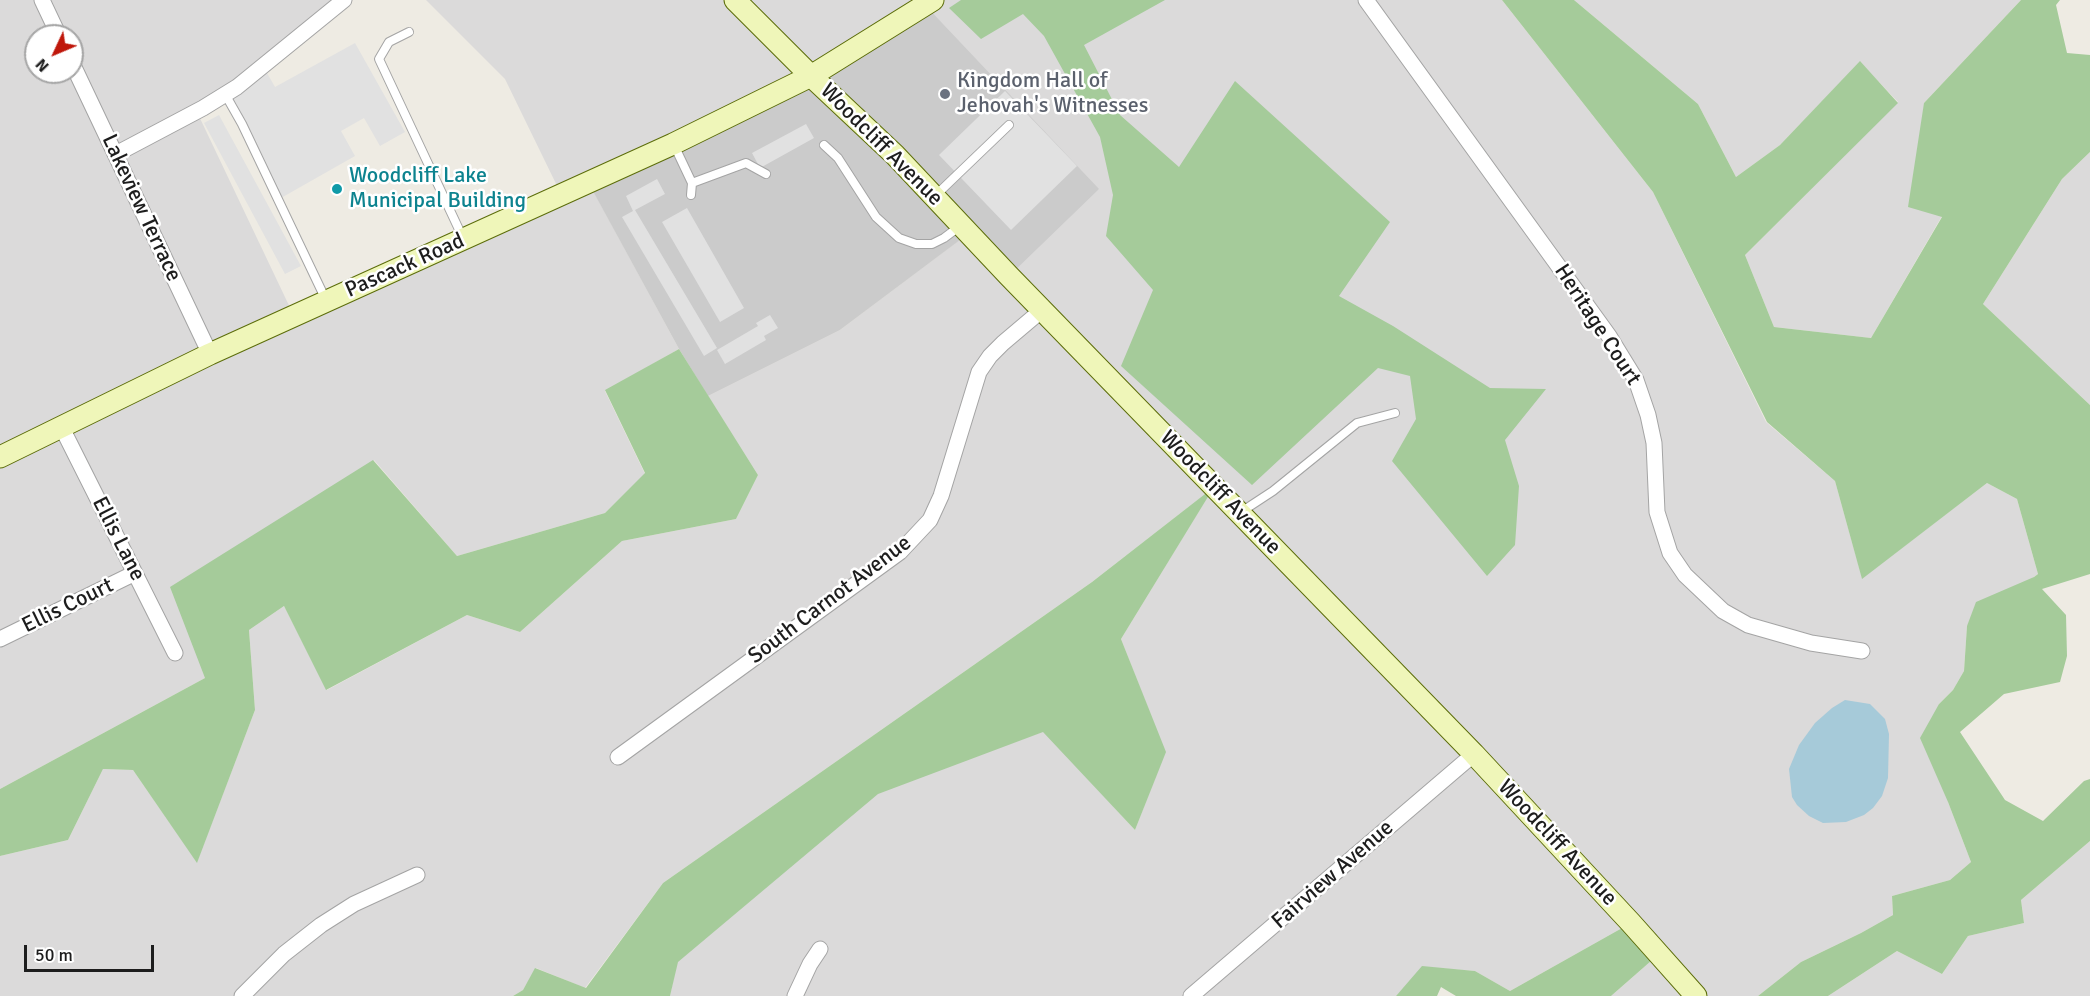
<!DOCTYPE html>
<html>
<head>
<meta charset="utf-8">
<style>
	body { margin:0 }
	#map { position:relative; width:2090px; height:996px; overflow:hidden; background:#eeebe3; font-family:Signika,sans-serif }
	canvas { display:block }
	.north { position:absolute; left:24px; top:24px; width:60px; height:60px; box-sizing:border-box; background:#fff; border:2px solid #a5a5a5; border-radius:50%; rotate:226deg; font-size:16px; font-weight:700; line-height:24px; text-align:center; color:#1d1d1d }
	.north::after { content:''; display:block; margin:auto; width:21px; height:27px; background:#bf170b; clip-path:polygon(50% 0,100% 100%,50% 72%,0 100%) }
	.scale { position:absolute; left:24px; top:945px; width:130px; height:27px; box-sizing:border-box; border:3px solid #1d1d1d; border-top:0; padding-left:8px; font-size:18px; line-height:21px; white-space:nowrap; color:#1d1d1d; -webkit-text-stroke:4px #fff; paint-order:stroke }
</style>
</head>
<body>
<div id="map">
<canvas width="2090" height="996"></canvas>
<div class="north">N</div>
<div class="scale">50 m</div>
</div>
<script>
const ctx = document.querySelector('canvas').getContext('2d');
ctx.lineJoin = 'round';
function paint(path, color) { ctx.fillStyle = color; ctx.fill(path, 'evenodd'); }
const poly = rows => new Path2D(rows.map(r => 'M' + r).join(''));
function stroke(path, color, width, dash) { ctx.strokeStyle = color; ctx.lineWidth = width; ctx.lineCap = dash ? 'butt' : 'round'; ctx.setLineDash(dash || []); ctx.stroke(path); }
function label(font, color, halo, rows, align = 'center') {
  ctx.font = font + ' Signika,sans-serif'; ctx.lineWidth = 5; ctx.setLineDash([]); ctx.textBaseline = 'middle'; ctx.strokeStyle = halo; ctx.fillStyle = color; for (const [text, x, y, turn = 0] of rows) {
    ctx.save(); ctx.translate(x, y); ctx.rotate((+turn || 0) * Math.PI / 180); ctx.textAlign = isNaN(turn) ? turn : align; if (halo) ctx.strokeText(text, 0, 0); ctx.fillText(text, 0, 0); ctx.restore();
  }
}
const residential = poly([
	[0,0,344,0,197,112,294,316,561,194,505,79,426,0,1502,0,1653,192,1766,422,1835,481,1862,578,1987,483,2017,499,2038,574,1967,626,1964,671,1953,690,1939,704,1948,802,1971,862,1950,880,1892,896,1893,915,1861,933,1801,962,1758,996,1611,996,1659,954,1631,923,1510,991,1475,971,1423,967,1396,996,670,996,677,962,878,793,1044,731,1135,830,1165,752,1121,639,1213,488,1092,582,663,883,585,988,536,968,523,990,513,996,0,996,0,856,68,840,103,769,133,770,197,862,255,710,249,630,284,606,327,690,467,615,520,632,622,541,736,519,758,475,708,396,840,330,969,233,1099,189,589,183,679,349,605,391,645,474,605,513,457,556,374,460,205,678,0,789],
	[36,36,72,36,72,72,36,72],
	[1574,0,2021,0,1924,103,1942,216,1871,338,1774,327,1745,255,1898,102,1860,62,1780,145,1736,177,1698,104],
	[2090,152,2090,405,1983,304,2062,179],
	[2090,841,2090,996,1828,996,1897,951,1942,974,1968,936,2024,923,2021,900]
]);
const religious = poly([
	[925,5,1099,189,1009,276,968,234,840,330,708,396,679,349,588,182]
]);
const forest = poly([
	[961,0,1165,0,1084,45,1120,115,1179,167,1235,81,1390,222,1339,296,1393,326,1490,388,1546,389,1505,440,1519,486,1515,545,1487,576,1392,461,1416,419,1410,376,1378,368,1252,485,1121,366,1153,290,1106,236,1113,195,1100,137,1044,36,1023,14,981,39,949,8],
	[1502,0,1574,0,1698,104,1736,177,1780,145,1860,61,1898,103,1745,255,1774,327,1871,338,1942,217,1908,207,1924,103,2021,0,2060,0,2056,5,2067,53,2090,55,2090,152,2062,179,1983,304,2090,405,2090,574,2042,589,2066,615,2067,656,2060,682,2004,694,1960,732,2005,800,2043,821,2084,781,2090,779,2090,841,2021,900,2024,923,1968,936,1942,974,1897,951,1828,996,1758,996,1801,962,1861,933,1893,915,1892,896,1950,880,1971,862,1948,802,1920,738,1939,704,1953,690,1964,671,1967,626,1976,602,2034,577,2038,574,2017,499,1987,483,1862,579,1835,481,1767,422,1653,192],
	[679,349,758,475,736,519,622,541,520,632,467,615,326,690,284,606,249,630,255,710,197,863,133,770,103,769,68,840,0,856,0,789,205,678,170,587,373,460,457,556,605,513,645,473,605,390],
	[1214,487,1121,639,1166,752,1135,830,1043,732,878,794,678,962,670,996,513,996,523,990,535,968,586,988,663,883,1092,582],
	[1631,923,1659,954,1611,996,1456,996,1441,987,1437,996,1396,996,1422,966,1475,971,1510,991]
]);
const parking = poly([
	[355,43,405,132,380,146,364,118,341,131,355,156,281,198,220,90,263,66,275,87],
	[1005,91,1077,166,1011,230,939,155],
	[219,115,301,266,285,274,204,123],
	[806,124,814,138,760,168,752,153],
	[657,179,665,194,635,210,717,348,704,356,622,217,633,211,626,196],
	[687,208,744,308,720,322,662,222],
	[770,315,778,328,764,336,766,340,725,364,717,350,758,326,756,323]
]);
const water = poly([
	[1845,700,1870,704,1885,719,1889,734,1888,778,1882,796,1873,808,1864,815,1846,822,1823,823,1809,816,1797,805,1792,797,1789,769,1799,745,1815,723,1832,708]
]);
const lane = poly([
	[409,32,389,42,379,59,463,238],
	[225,94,242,124,326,300],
	[674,145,692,183,691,195],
	[824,145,838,158,876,217,899,238,916,244,932,244,944,238,960,226],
	[692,183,746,163,766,174],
	[935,196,1009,125],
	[1241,512,1273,491,1357,423,1395,413]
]);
const street = poly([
	[42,0,59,36],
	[1366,0,1609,336,1636,380,1648,415,1654,443,1657,512,1670,553,1685,575,1723,611,1748,625,1811,643,1862,651],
	[72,63,210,354],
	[116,154,203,108,237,87,344,0],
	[61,426,175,653],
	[0,639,135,573],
	[618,757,900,552,930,520,941,496,979,372,990,356,1003,343,1042,310],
	[242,996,284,954,321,925,354,904,417,875],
	[795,996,810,964,820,949],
	[1191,996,1474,754]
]);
const secondary = poly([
	[735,0,811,76,895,155,1009,276,1474,754,1631,923,1696,996],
	[0,457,210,354,673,144,811,76,933,0]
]);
const markers = [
	[945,94,6,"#6b7280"],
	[337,189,6,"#0f9aa8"]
];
const worshipNames = [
	["Kingdom Hall of",957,81],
	["Jehovah's Witnesses",957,106]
];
const streetNames = [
	["Woodcliff Avenue",881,145,45],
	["Lakeview Terrace",141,208,65],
	["Pascack Road",405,266,-24],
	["Heritage Court",1597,325,57],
	["Woodcliff Avenue",1220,493,46],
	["Ellis Lane",118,539,63],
	["South Carnot Avenue",830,600,-37],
	["Ellis Court",68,606,-26],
	["Woodcliff Avenue",1557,843,47],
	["Fairview Avenue",1333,875,-41]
];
const cultureNames = [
	["Woodcliff Lake",349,176],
	["Municipal Building",349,201]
];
paint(residential, '#dbdada');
paint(religious, '#cbcbcb');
paint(forest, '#a5cb9a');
paint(parking, '#e1e1e1');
paint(water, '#a6cad9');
stroke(lane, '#a4a4a4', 10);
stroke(street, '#a4a4a4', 17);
stroke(secondary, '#5c6d0a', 23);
stroke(lane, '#fff', 8);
stroke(street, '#fff', 15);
stroke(secondary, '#eff6b9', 21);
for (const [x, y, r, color] of markers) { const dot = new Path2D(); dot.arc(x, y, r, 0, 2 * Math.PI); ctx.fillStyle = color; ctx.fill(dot); stroke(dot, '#fff', 2); }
label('22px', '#5b616d', '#fff', worshipNames, 'left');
label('22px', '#1d1d1d', '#fff', streetNames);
label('22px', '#0d838f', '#fff', cultureNames, 'left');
</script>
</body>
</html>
